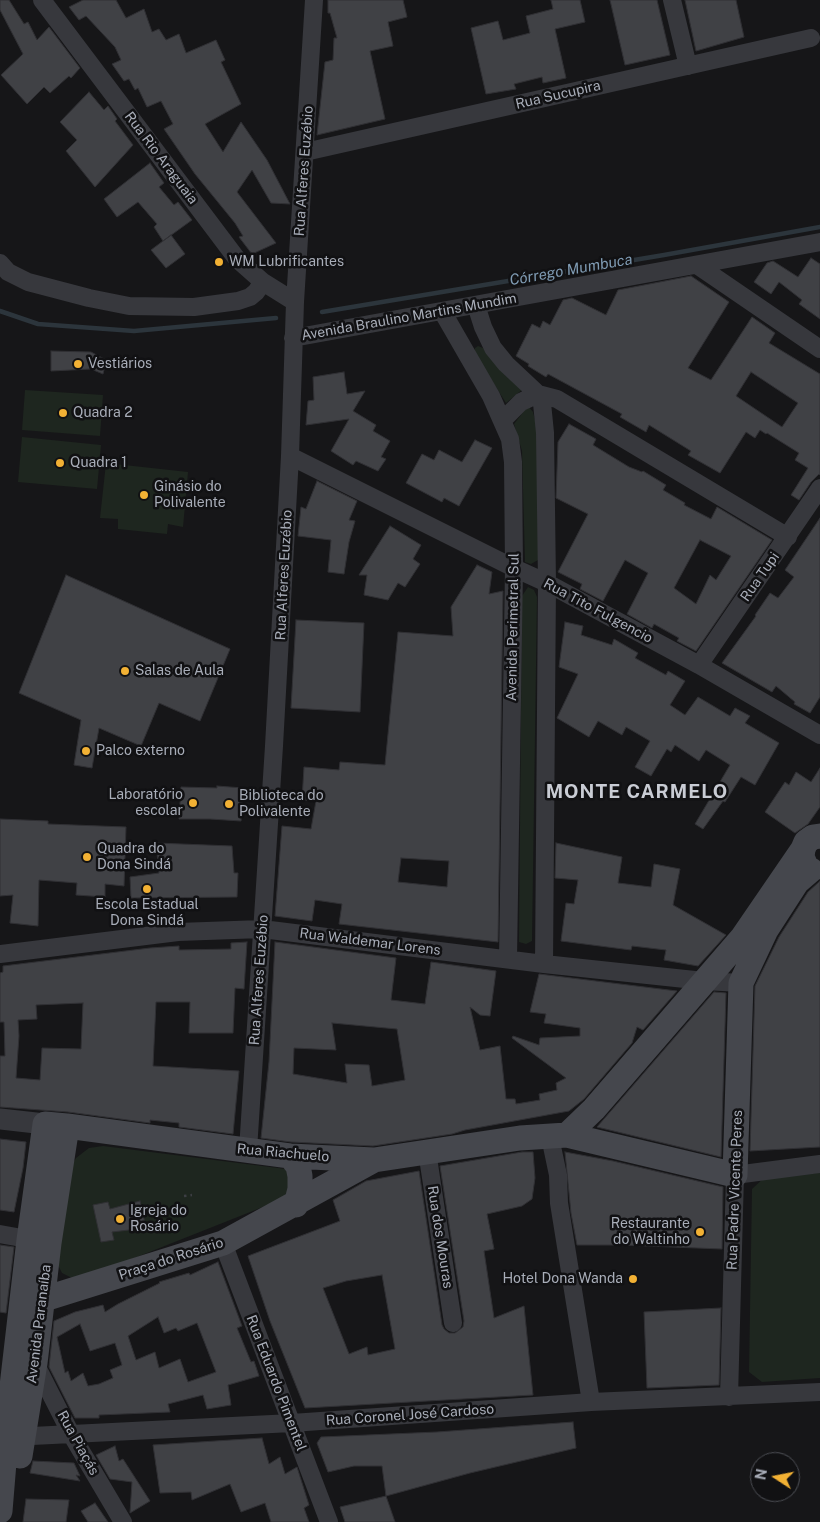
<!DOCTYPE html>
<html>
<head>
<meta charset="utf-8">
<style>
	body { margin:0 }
	#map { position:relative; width:820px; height:1522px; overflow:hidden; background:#161618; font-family:"Public Sans",sans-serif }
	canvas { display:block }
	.north { position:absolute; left:750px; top:1452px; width:50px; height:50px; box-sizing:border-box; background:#111113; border:1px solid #4d4f55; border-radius:50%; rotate:281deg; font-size:14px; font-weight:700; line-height:20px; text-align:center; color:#a8adb8 }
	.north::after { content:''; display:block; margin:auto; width:18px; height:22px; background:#f2b134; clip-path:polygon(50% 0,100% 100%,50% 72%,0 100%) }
</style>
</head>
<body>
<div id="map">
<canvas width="820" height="1522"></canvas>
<div class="north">N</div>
</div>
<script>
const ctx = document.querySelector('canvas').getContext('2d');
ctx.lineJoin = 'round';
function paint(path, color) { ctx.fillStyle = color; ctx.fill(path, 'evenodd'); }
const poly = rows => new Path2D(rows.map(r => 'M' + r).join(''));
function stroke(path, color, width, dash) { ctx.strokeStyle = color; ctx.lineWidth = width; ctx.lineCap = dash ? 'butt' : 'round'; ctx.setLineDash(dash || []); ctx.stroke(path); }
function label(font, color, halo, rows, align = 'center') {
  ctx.font = font + ' "Public Sans",sans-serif'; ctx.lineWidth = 5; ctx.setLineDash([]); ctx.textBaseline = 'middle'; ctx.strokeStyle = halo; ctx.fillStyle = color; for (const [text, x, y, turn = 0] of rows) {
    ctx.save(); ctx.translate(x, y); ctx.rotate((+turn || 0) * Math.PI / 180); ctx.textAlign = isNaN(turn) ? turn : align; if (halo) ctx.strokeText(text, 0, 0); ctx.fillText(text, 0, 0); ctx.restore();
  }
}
const green = poly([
	[478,346,483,348,506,376,523,389,506,403,474,352,475,348],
	[25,390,103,395,100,436,22,430],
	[528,406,533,412,538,432,538,560,531,564,525,562,522,451,514,424],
	[22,437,101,445,97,489,18,482],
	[106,463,188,472,183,527,168,524,167,534,118,529,118,519,100,518],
	[528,587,534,590,537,597,532,941,526,944,519,942,522,596],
	[103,1146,286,1169,298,1179,283,1199,94,1274,74,1279,62,1273,56,1261,70,1168,76,1158,89,1148],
	[816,1173,820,1173,820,1378,762,1382,749,1372,752,1189,766,1176]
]);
const stream = poly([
	[0,311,38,324,134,331,276,318],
	[322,312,664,255,820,227]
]);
const building = poly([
	[0,0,9,0,24,24,28,22,37,40,49,27,80,68,71,78,69,76,50,93,44,87,27,104,1,75,23,54,0,10,0,0],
	[83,0,116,0,126,18,144,9,152,32,159,29,166,40,179,34,186,53,216,40,225,60,221,62,241,104,205,124,223,152,241,122,267,160,290,204,271,203,252,170,237,192,276,243,252,254,239,237,243,236,235,223,195,174,164,129,173,124,161,101,147,107,138,88,135,90,129,79,124,81,112,64,121,60,115,47,86,16,79,20,69,7,83,0],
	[328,0,403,0,407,17,388,22,393,46,370,51,385,119,317,135,325,62,333,60,334,38,337,38,330,13,328,13,328,0],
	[551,0,580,0,585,22,555,29,566,78,543,83,542,77,514,84,516,89,486,94,471,28,498,21,503,40,530,33,526,16,553,9,551,0],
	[610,0,657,0,670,55,625,65,610,0],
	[685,0,736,0,744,37,696,51,685,0],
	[89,92,104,110,108,106,117,119,115,121,133,145,95,187,66,151,77,140,60,122,89,92],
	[150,163,164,183,159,187,174,205,178,202,192,220,163,241,154,227,157,224,138,202,117,217,104,199,150,163],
	[171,235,185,254,166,268,151,250,171,235],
	[811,258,820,264,820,319,799,304,802,300,779,282,771,294,754,282,767,263,773,261,798,277,811,258],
	[691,276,729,302,688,368,711,380,752,317,775,333,769,343,820,374,820,475,819,474,811,482,799,500,791,495,808,468,795,460,799,453,767,433,766,434,760,430,755,438,746,432,720,473,688,455,691,451,649,425,646,432,620,417,622,414,548,374,546,377,528,366,529,364,516,356,532,324,540,328,543,321,550,325,563,300,572,298,606,315,618,290,691,276],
	[751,372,798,403,782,427,736,396,751,372],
	[51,351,91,352,106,360,103,374,91,369,51,371,51,351],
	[344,372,347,394,365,391,353,411,376,425,373,431,390,441,381,457,386,459,378,471,356,461,353,465,331,451,349,419,306,425,308,401,314,400,313,377,344,372],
	[569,424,596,439,593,445,629,467,642,472,643,471,666,485,663,490,685,503,684,505,711,519,717,507,772,540,696,651,677,641,679,638,654,624,652,628,627,614,648,573,625,560,603,601,580,589,582,584,558,572,588,514,556,498,558,442,569,424],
	[700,540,731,556,716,580,710,575,696,604,674,588,700,540],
	[475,440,492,448,459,506,444,498,442,502,406,483,422,454,434,460,439,450,462,462,475,440],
	[317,481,357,501,349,520,355,521,349,542,344,574,328,572,331,540,298,536,301,507,306,509,317,481],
	[820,518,820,697,810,713,794,704,795,702,776,686,772,692,722,663,756,616,755,615,770,593,778,598,794,577,785,570,820,518],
	[390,526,421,545,413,559,420,564,405,587,398,583,388,600,364,595,367,575,359,575,390,526],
	[477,565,492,572,489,594,503,591,498,942,339,924,342,904,315,900,312,921,275,916,282,826,311,829,316,801,302,800,304,767,339,770,340,762,385,765,398,632,453,636,451,607,477,565],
	[401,858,449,861,447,887,398,882,401,858],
	[66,575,230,649,200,721,159,703,141,746,99,728,92,768,74,765,81,720,19,693,66,575],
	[296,620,364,623,360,712,291,708,296,620],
	[565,622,583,626,581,635,612,645,614,639,638,653,635,658,666,675,668,671,685,681,670,705,685,715,698,697,730,716,735,708,750,716,745,723,779,743,755,785,741,777,725,802,723,801,703,829,695,824,730,765,706,750,699,761,675,745,671,752,667,749,651,776,635,767,650,741,626,727,622,735,598,721,589,737,557,718,578,674,559,667,565,622],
	[820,768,820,807,808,824,795,833,765,812,785,782,789,785,796,772,811,782,820,768],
	[217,786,243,788,241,821,210,819,179,819,181,787,217,788,217,786],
	[0,819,48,821,48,824,126,827,124,886,105,884,105,897,76,895,77,883,39,880,38,926,10,923,13,895,0,896,0,819],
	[156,843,232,846,234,873,238,873,237,897,131,898,130,877,159,873,156,843],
	[556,843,622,857,618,883,651,887,654,864,680,869,673,905,726,935,698,966,664,960,666,950,632,946,631,950,561,941,566,903,574,904,578,880,555,878,556,843],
	[820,881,820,1147,750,1151,755,986,779,937,808,892,820,881],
	[247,942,244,989,235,988,233,1033,189,1033,190,1002,156,1002,153,1066,239,1071,233,1134,179,1127,179,1123,150,1120,150,1123,68,1112,0,1107,0,1056,5,1056,4,1022,0,1022,0,973,3,972,3,966,150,948,179,946,179,950,231,949,231,943,247,942],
	[83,1003,81,1049,42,1048,40,1080,16,1078,19,1036,18,1020,37,1019,36,1005,83,1003],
	[275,942,396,958,391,1000,425,1004,431,962,496,971,490,1016,480,1015,470,1007,480,1050,500,1046,506,1099,515,1099,516,1104,540,1100,539,1094,557,1090,556,1083,566,1078,512,1038,513,1036,539,1045,540,1038,580,1036,580,1028,544,1023,546,1014,530,1012,539,974,677,991,643,1030,637,1027,632,1043,584,1099,569,1111,465,1130,452,1134,373,1146,291,1142,261,1138,269,1062,275,942],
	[332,1023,397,1029,405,1080,372,1086,369,1065,345,1064,347,1083,293,1074,294,1048,336,1050,332,1023],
	[714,992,726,993,721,1157,597,1127,714,992],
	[0,1139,26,1142,23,1168,14,1212,0,1210,0,1139],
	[522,1152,533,1152,535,1178,532,1199,522,1206,487,1214,494,1249,484,1251,494,1318,524,1306,533,1395,305,1408,270,1321,248,1256,340,1221,333,1200,366,1181,419,1171,442,1325,444,1329,449,1333,455,1333,463,1327,464,1321,440,1166,522,1152],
	[382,1275,395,1349,368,1355,367,1347,349,1354,323,1288,346,1281,382,1275],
	[565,1152,613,1161,723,1187,722,1249,622,1245,577,1245,571,1213,565,1152],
	[140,1201,146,1228,112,1232,114,1240,101,1242,93,1205,108,1202,110,1209,140,1201],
	[0,1245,14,1247,6,1313,0,1312,0,1245],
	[218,1262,242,1326,237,1328,251,1362,254,1361,259,1376,228,1385,231,1405,207,1409,203,1395,168,1404,170,1412,99,1415,99,1418,75,1418,49,1367,54,1321,75,1312,103,1305,105,1312,118,1304,160,1283,159,1282,189,1273,190,1275,218,1262],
	[158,1317,164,1333,176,1328,178,1331,197,1323,216,1372,188,1382,180,1359,159,1368,155,1352,136,1360,128,1336,158,1317],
	[80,1324,90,1351,115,1343,122,1365,110,1370,113,1378,99,1384,88,1386,83,1373,71,1381,68,1371,65,1373,57,1337,80,1324],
	[721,1308,719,1385,647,1388,644,1312,721,1308],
	[573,1422,576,1448,470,1473,386,1496,382,1466,354,1466,328,1472,317,1443,321,1437,437,1432,573,1422],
	[262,1438,269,1464,280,1457,285,1474,297,1467,309,1505,304,1508,309,1522,271,1522,265,1503,241,1512,230,1484,192,1500,191,1492,160,1493,153,1445,262,1438],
	[115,1446,119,1461,123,1459,150,1501,130,1513,132,1482,110,1479,96,1455,115,1446],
	[33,1461,74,1463,80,1476,76,1475,80,1481,30,1473,33,1461],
	[386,1496,395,1522,345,1522,340,1507,386,1496],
	[26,1499,69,1500,66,1522,23,1522,26,1499],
	[95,1503,108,1522,88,1522,81,1511,95,1503]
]);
const path = poly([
	[184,1196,192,1195]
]);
const minor = poly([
	[42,0,237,259,263,282,295,302],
	[672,0,688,66],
	[305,152,811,38],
	[0,263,8,272,28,282,89,298,129,306,194,307,238,301,250,297,256,292,263,282],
	[697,265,820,349],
	[476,305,483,327,493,348,506,364,538,394,557,399,788,537],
	[442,311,491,396,510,439,513,462,514,568,508,959],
	[293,338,820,242],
	[538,394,542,403,545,433,547,583,544,964],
	[502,421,521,402,538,394],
	[290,456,514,568,547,583,699,665,820,735],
	[699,665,820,488],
	[0,954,178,932,262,929,544,964,704,981,741,983],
	[550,1137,558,1175,559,1203,591,1402],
	[248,1150,274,746,290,456,295,302,314,0],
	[427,1151,453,1323],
	[0,1234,39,1241],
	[223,1243,329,1522],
	[35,1363,71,1434,123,1522],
	[729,1397,735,1175,820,1164],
	[12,1437,292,1423,591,1402,820,1392]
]);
const tertiary = poly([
	[0,1119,45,1124]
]);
const secondary = poly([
	[805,864,802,857,803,849,806,842,813,837,820,836],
	[567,1135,594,1109,742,938,803,849],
	[290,1156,298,1166,300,1176,300,1189,296,1205],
	[26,1301,41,1300,223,1243,374,1160],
	[20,1456,35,1363,49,1243,67,1126],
	[0,1511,6,1438,29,1240,45,1124,67,1126,290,1156,374,1160,520,1138,567,1135,735,1175,741,983,766,930,797,882,811,870]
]);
const markers = [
	[219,262,5,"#f2b134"],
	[78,364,5,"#f2b134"],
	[63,413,5,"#f2b134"],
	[60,463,5,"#f2b134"],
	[144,495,5,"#f2b134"],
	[125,671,5,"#f2b134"],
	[86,751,5,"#f2b134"],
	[193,803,5,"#f2b134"],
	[229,804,5,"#f2b134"],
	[87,857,5,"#f2b134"],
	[147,889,5,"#f2b134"],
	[120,1219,5,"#f2b134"],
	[700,1232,5,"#f2b134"],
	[633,1279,5,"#f2b134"]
];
const streetNames = [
	["Rua Sucupira",558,95,-13],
	["Rua Rio Araguaia",161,158,53],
	["Rua Alferes Euzébio",304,171,-86],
	["Avenida Braulino Martins Mundim",409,317,-10],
	["Rua Alferes Euzébio",284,575,-87],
	["Rua Tupi",760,577,-55],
	["Rua Tito Fulgencio",598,611,28],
	["Avenida Perimetral Sul",513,627,-89],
	["Rua Waldemar Lorens",370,942,7],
	["Rua Alferes Euzébio",259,980,-86],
	["Rua Riachuelo",283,1153,5],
	["Rua Padre Vicente Peres",735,1190,-88],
	["Rua dos Mouras",440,1237,81],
	["Praça do Rosário",171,1259,-18],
	["Avenida Paranaíba",39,1324,-83],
	["Rua Eduardo Pimentel",276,1383,69],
	["Rua Coronel José Cardoso",410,1415,-4],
	["Rua Piaçás",78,1443,61]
];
const poiNames = [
	["WM Lubrificantes",229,262],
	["Vestiários",88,364],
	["Quadra 2",73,413],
	["Quadra 1",70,463],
	["Ginásio do",154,487],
	["Polivalente",154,503],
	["Salas de Aula",135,671],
	["Palco externo",96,751],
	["Laboratório",183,795,"right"],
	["escolar",183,811,"right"],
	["Biblioteca do",239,796],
	["Polivalente",239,812],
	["Quadra do",97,849],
	["Dona Sindá",97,865],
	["Escola Estadual",147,905,"center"],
	["Dona Sindá",147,921,"center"],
	["Igreja do",130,1211],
	["Rosário",130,1227],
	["Restaurante",690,1224,"right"],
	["do Waltinho",690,1240,"right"],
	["Hotel Dona Wanda",623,1279,"right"]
];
const waterNames = [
	["Córrego Mumbuca",571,270,-10]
];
const districtNames = [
	["MONTE CARMELO",637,792]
];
paint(green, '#1e261f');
stroke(stream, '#2c353c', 4.5);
paint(building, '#404145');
stroke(building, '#303034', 1);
stroke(path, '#3d3f44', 2.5, [2.5, 4]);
stroke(minor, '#37383d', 18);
stroke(tertiary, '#37383d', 21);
stroke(secondary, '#45474d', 25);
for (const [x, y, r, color] of markers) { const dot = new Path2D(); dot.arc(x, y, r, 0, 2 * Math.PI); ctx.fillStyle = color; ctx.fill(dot); stroke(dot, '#111113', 2); }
label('14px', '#a8adb8', '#111113', streetNames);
label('14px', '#a8adb8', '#111113', poiNames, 'left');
label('italic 15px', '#7f9bb3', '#111113', waterNames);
ctx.letterSpacing = '1px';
label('bold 19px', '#c9ccd4', '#111113', districtNames);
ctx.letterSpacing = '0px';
</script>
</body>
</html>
